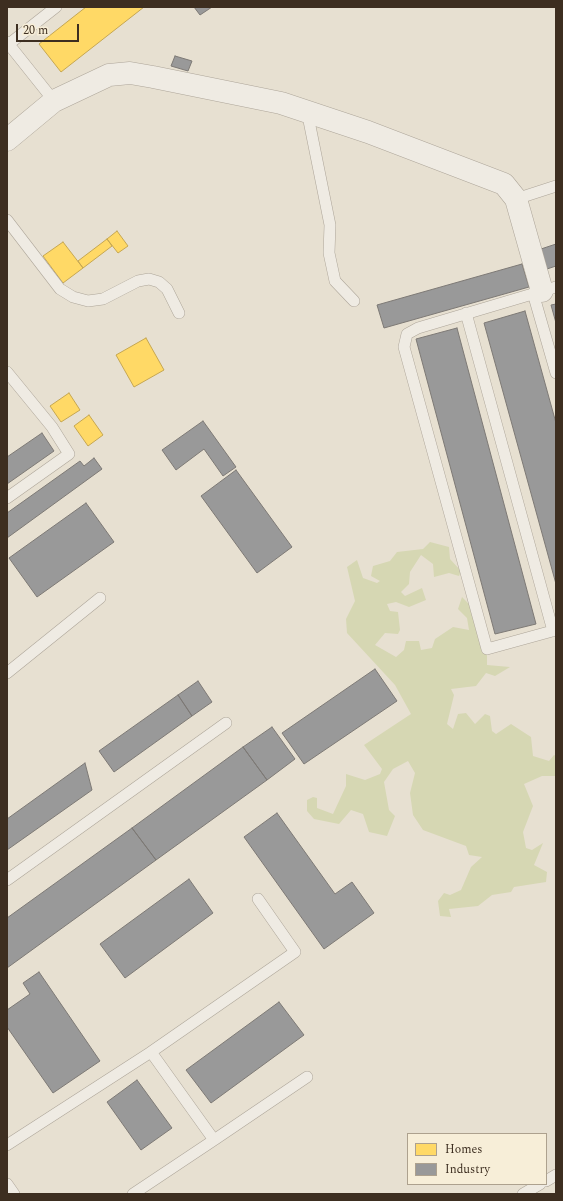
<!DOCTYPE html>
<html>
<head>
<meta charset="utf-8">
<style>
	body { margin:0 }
	#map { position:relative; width:563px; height:1201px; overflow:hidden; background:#e7e0d1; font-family:Spectral,serif }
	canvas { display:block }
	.frame { position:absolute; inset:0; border:8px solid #3d2e20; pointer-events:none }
	.legend { position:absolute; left:407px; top:1133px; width:140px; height:52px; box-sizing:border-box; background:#f7eed8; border:1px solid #ada18e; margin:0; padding:5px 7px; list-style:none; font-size:12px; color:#3d2e20 }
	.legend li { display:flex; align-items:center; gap:8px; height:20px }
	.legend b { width:20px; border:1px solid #ada18e }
	.scale { position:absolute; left:16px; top:24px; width:63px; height:18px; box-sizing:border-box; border:2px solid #3d2e20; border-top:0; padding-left:5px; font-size:12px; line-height:14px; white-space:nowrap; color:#3d2e20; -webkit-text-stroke:3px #f7eed8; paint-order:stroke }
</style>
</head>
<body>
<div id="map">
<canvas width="563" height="1201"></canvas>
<div class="frame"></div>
<ul class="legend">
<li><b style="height:11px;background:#ffd966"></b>Homes</li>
<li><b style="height:11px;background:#999"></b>Industry</li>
</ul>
<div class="scale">20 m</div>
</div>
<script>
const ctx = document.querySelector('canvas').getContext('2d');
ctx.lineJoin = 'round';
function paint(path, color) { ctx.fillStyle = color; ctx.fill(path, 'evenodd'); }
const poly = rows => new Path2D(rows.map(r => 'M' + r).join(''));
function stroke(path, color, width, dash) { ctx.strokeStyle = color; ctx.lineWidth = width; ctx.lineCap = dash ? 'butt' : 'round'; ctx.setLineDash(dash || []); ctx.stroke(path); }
const green = poly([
	[430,542,449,547,450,559,461,571,459,576,449,573,434,577,433,564,421,555,410,572,409,584,401,592,405,596,422,588,426,600,409,607,396,602,387,604,390,611,398,612,400,630,398,634,385,633,375,645,396,657,404,650,406,641,419,641,421,650,432,648,435,639,453,627,469,630,467,618,458,609,462,597,472,607,487,650,487,665,510,667,495,676,486,673,476,686,451,689,454,695,447,724,453,729,458,714,466,713,475,724,485,714,490,716,492,731,496,734,511,724,531,737,533,756,549,761,554,755,556,756,556,776,542,776,524,784,533,806,523,832,526,848,532,850,543,843,534,865,547,872,546,882,514,887,511,892,492,895,478,906,449,909,451,917,440,916,438,901,444,893,450,895,461,890,471,867,482,857,469,855,466,846,423,830,413,815,410,793,415,773,408,761,393,769,384,782,389,810,395,816,387,836,369,832,363,814,351,810,339,824,314,819,307,811,307,800,313,797,317,798,317,808,333,814,346,786,346,774,365,780,380,774,382,769,364,745,411,714,395,685,347,633,346,619,355,601,347,567,357,560,363,578,377,583,380,581,371,576,373,566,390,561,397,552,423,549]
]);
const homes = poly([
	[86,7,144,7,61,72,39,44,86,7],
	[117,231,128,246,118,253,107,239,117,231],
	[107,239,112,246,83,268,78,261,107,239],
	[63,242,83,268,63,283,43,256,63,242],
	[146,338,164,370,134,387,116,355,146,338],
	[69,393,80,410,61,422,50,406,69,393],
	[89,415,103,435,88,446,74,426,89,415]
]);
const industry = poly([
	[194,7,212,7,200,15,194,7],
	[175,56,192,61,188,71,171,66,175,56],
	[556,244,556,266,541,271,535,251,556,244],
	[522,264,529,287,384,328,377,305,522,264],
	[556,304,556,323,551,305,556,304],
	[525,311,556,423,556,584,484,323,525,311],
	[457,328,536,624,495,634,416,339,457,328],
	[203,421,236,467,223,476,204,449,176,470,162,450,203,421],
	[42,433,54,451,7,484,7,457,42,433],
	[94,458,102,469,7,538,7,513,80,461,84,466,94,458],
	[236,470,292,547,257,573,201,496,236,470],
	[86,503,114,542,37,597,9,558,86,503],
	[375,669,397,701,304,764,282,733,375,669],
	[198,681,212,702,192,716,178,695,198,681],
	[178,695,192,716,114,772,99,751,178,695],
	[272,727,295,759,267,780,243,747,272,727],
	[243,747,267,780,156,860,132,828,243,747],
	[85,763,92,790,7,850,7,819,85,763],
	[277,813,335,894,352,882,374,913,324,949,244,837,277,813],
	[132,828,156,860,7,968,7,918,132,828],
	[189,879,213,913,125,978,100,944,189,879],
	[39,972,100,1061,53,1093,7,1027,7,1010,30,994,23,983,39,972],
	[279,1002,304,1035,211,1103,186,1070,279,1002],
	[137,1080,172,1128,141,1150,107,1102,137,1080]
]);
const service = poly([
	[7,42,54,101],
	[9,44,56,7],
	[307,111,330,225,329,253,335,281,354,301],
	[516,199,556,186],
	[7,220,60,289,73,297,88,301,103,299,138,281,149,279,159,282,167,289,179,313],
	[556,287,418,328,407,334,404,347,487,649,556,630],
	[533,293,556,373],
	[466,313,553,631],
	[7,372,52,427,69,454,7,498],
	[7,673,100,598],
	[7,880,226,723],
	[151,1052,214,1140,307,1077],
	[7,1145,151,1052,295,952,258,899],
	[546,1181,556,1175],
	[7,1184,14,1194],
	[133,1194,214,1140],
	[523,1194,540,1184]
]);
const minor = poly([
	[7,140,54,101,109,75,130,73,153,77,281,103,368,132,504,184,516,199,542,291]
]);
paint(green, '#d6d7b3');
paint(homes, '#ffd966');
stroke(homes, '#c5a651', 1);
paint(industry, '#999');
stroke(industry, '#7d7975', 1);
stroke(service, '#ada599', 12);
stroke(minor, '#ada599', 23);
stroke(service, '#efebe3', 11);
stroke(minor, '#efebe3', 22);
</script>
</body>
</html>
